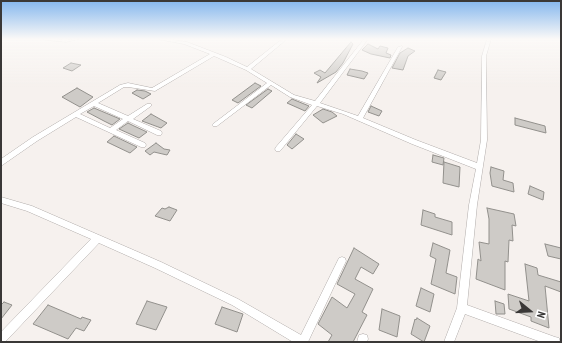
<!DOCTYPE html>
<html>
<head>
<meta charset="utf-8">
<style>
	body { margin:0 }
	#map { position:relative; width:562px; height:343px; overflow:hidden; background:#f6f1ee; font-family:"PT Sans Narrow",sans-serif }
	canvas { display:block }
	.frame { position:absolute; inset:0; border:2px solid #3a3837; pointer-events:none }
	.north { position:absolute; left:510px; top:291px; width:40px; height:40px; -webkit-text-stroke:3px #fff; paint-order:stroke; rotate:108deg; font-size:11px; font-weight:700; line-height:16px; text-align:center; color:#3a3837 }
	.north::after { content:''; display:block; margin:auto; width:14px; height:18px; background:#3a3837; clip-path:polygon(50% 0,100% 100%,50% 72%,0 100%) }
</style>
</head>
<body>
<div id="map">
<canvas width="562" height="343"></canvas>
<div class="frame"></div>
<div class="north">N</div>
</div>
<script>
const ctx = document.querySelector('canvas').getContext('2d');
ctx.lineJoin = 'round';
function paint(path, color) { ctx.fillStyle = color; ctx.fill(path, 'evenodd'); }
const poly = rows => new Path2D(rows.map(r => 'M' + r).join(''));
function stroke(path, color, width, dash) { ctx.strokeStyle = color; ctx.lineWidth = width; ctx.lineCap = dash ? 'butt' : 'round'; ctx.setLineDash(dash || []); ctx.stroke(path); }
const building = poly([
	[351,42,353,44,343,63,336,72,317,83,321,77,314,73,320,70,325,73,351,42],
	[368,44,378,49,380,46,388,48,386,53,391,55,390,58,371,54,362,50,368,44],
	[408,48,415,51,408,56,403,70,392,68,400,53,408,48],
	[71,63,81,65,72,71,63,68,71,63],
	[350,69,362,71,368,73,364,79,347,75,350,69],
	[438,70,446,72,441,80,434,78,438,70],
	[255,83,261,86,238,103,232,100,255,83],
	[77,88,93,97,80,107,62,97,77,88],
	[268,89,272,91,252,108,246,105,268,89],
	[137,90,145,91,151,94,143,99,132,93,137,90],
	[292,99,309,106,305,111,287,103,292,99],
	[371,106,382,111,379,116,368,112,371,106],
	[94,108,120,119,112,125,104,121,87,112,94,108],
	[323,109,332,112,337,116,323,123,313,115,323,109],
	[151,114,167,123,161,128,142,121,151,114],
	[515,118,545,126,546,133,515,125,515,118],
	[128,123,134,126,147,132,139,138,119,129,128,123],
	[296,134,304,139,292,149,287,145,296,134],
	[114,136,137,147,130,153,107,142,114,136],
	[156,143,164,149,170,150,167,155,154,152,150,155,145,151,156,143],
	[433,155,444,158,443,165,432,162,433,155],
	[444,162,460,167,459,187,443,183,444,162],
	[491,167,504,171,503,180,513,183,514,192,492,186,490,173,491,167],
	[530,186,544,192,543,200,528,194,530,186],
	[169,207,177,210,170,221,155,216,162,208,165,209,169,207],
	[487,208,514,214,516,226,512,225,513,241,509,240,508,262,505,261,505,290,476,279,478,259,481,261,479,242,489,244,489,219,487,208],
	[423,210,435,214,435,217,452,222,452,235,421,225,423,210],
	[433,243,450,250,446,273,457,277,455,294,431,284,436,259,430,256,433,243],
	[545,244,561,248,561,259,548,256,545,244],
	[354,248,379,264,373,274,361,267,355,279,373,289,362,312,367,315,353,342,328,342,332,335,318,324,332,297,347,308,355,294,337,284,354,248],
	[525,264,537,268,538,275,561,282,561,292,545,286,549,328,531,321,531,317,509,309,508,294,529,301,525,264],
	[421,288,434,294,430,312,416,306,421,288],
	[147,301,167,307,156,330,136,324,147,301],
	[495,301,504,304,505,314,496,314,495,301],
	[4,302,12,305,1,319,1,305,4,302],
	[48,305,81,319,82,317,91,320,84,331,76,328,68,339,33,324,48,305],
	[222,307,243,314,237,332,215,324,222,307],
	[382,309,400,316,397,337,379,330,382,309],
	[417,318,430,326,424,342,411,334,415,319,416,320,417,318]
]);
const minor = poly([
	[44,39,66,40,79,39,66,42,46,40,44,39],
	[160,39,169,39,187,42,226,57,247,67,282,39,287,39,251,69,294,95,315,101,364,39,368,39,320,103,358,116,398,47,402,46,402,47,363,118,416,140,477,163,481,140,482,56,487,39,491,39,486,56,487,140,477,205,467,305,555,337,559,338,560,342,541,342,465,314,454,342,444,342,457,308,469,205,476,169,412,144,343,114,317,106,280,151,276,151,275,149,276,147,312,105,290,97,271,85,217,126,213,126,212,125,213,124,267,83,246,70,214,56,155,91,128,87,124,87,98,103,128,116,147,104,151,104,151,106,133,119,161,131,162,133,161,135,157,135,128,121,116,130,145,143,146,145,145,147,141,147,76,117,37,141,1,166,1,159,33,137,120,85,128,83,152,88,210,54,184,44,162,40,160,39],
	[94,106,123,119,110,128,80,114,94,106],
	[1,197,32,206,161,262,238,299,301,335,339,258,342,257,345,258,346,261,308,342,293,342,232,305,155,268,99,243,5,342,1,342,1,332,91,239,27,211,1,203,1,197],
	[363,334,367,335,368,339,367,342,357,342,359,335,363,334]
]);
paint(building, '#cecbc7');
stroke(building, '#92908c', 1);
stroke(minor, '#b1acaa', 1);
paint(minor, '#fff');
const sky = ctx.createLinearGradient(0, 0, 0, 87);
sky.addColorStop(0, '#83b6ee');
sky.addColorStop(0.45, '#fbf9f7');
sky.addColorStop(1, '#fbf9f700');
ctx.fillStyle = sky;
ctx.fillRect(0, 0, 562, 87);
</script>
</body>
</html>
